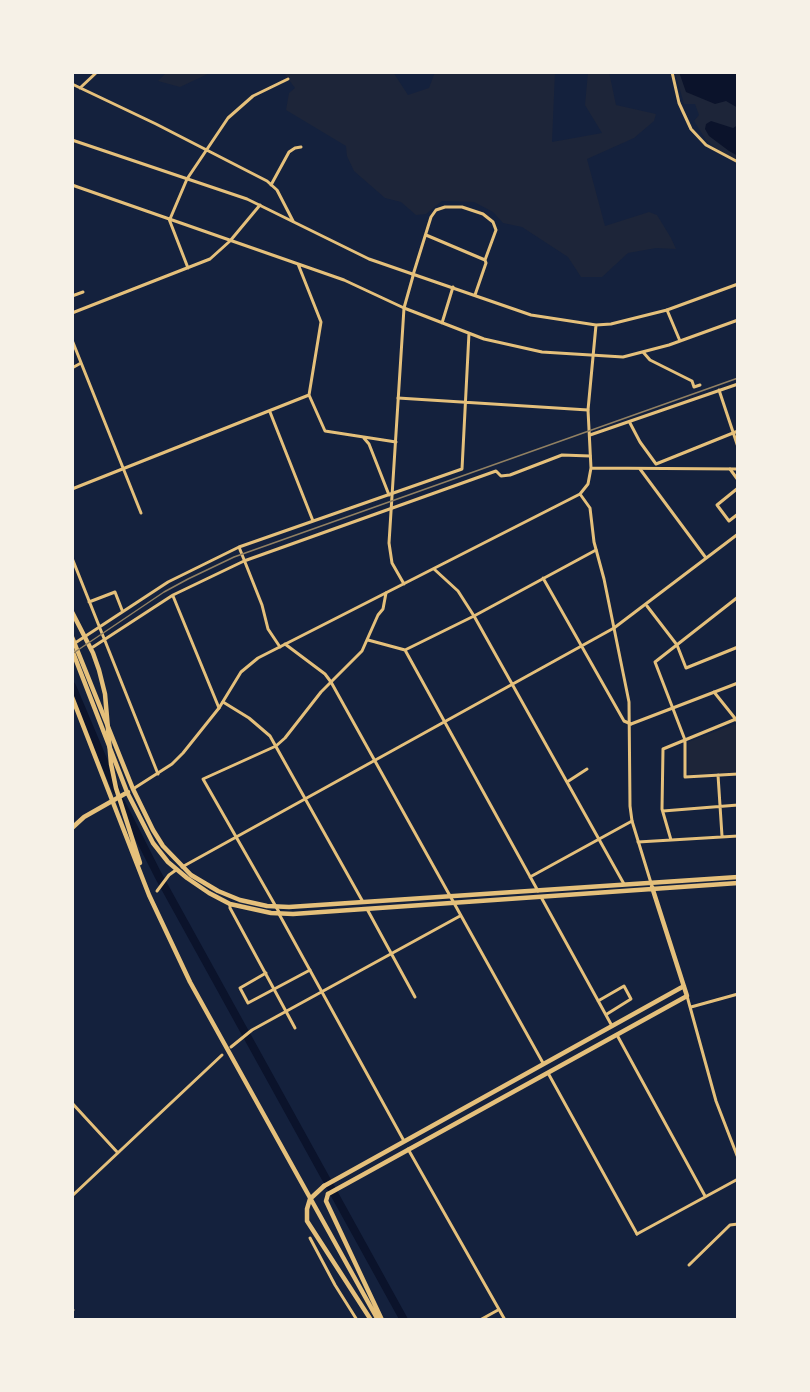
<!DOCTYPE html>
<html>
<head>
<meta charset="utf-8">
<style>
	body { margin:0 }
	#map { position:relative; width:810px; height:1392px; overflow:hidden; background:#14213d; font-family:Arial,sans-serif }
	canvas { display:block }
	.frame { position:absolute; inset:0; border:74px solid #f6f1e7; pointer-events:none }
</style>
</head>
<body>
<div id="map">
<canvas width="810" height="1392"></canvas>
<div class="frame"></div>
</div>
<script>
const ctx = document.querySelector('canvas').getContext('2d');
ctx.lineJoin = 'round';
function paint(path, color) { ctx.fillStyle = color; ctx.fill(path, 'evenodd'); }
const poly = rows => new Path2D(rows.map(r => 'M' + r).join(''));
function stroke(path, color, width, dash) { ctx.strokeStyle = color; ctx.lineWidth = width; ctx.lineCap = dash ? 'butt' : 'round'; ctx.setLineDash(dash || []); ctx.stroke(path); }
const green = poly([
	[167,72,212,72,180,87,158,81],
	[283,72,393,72,408,95,429,88,435,72,555,72,552,142,602,133,585,105,588,72,609,72,616,105,656,114,654,121,634,138,587,159,605,226,649,212,657,215,671,238,676,249,656,248,628,253,602,277,581,277,568,257,522,227,503,223,493,212,474,202,442,201,426,214,416,215,401,202,385,198,354,171,347,156,346,146,286,110,289,93,295,88],
	[675,72,738,72,738,160,726,156,706,140,694,121,699,115,695,104,684,104],
	[735,724,738,729,738,772,688,775,688,742]
]);
const water = poly([
	[679,72,738,72,738,108,726,101,715,104,686,92],
	[711,121,733,128,738,125,738,156,729,151,709,136,705,129,706,124]
]);
const river = poly([
	[72,686,116,790],
	[121,802,158,875,404,1320]
]);
const minor = poly([
	[672,72,679,103,691,129,706,145,738,162],
	[72,84,156,124,267,181,277,190,293,221],
	[80,88,97,72],
	[72,185,344,280,404,308,484,339,542,352,623,357,669,345,738,320],
	[271,185,289,152,295,148,301,147],
	[169,219,188,268],
	[170,219,187,179,228,118,253,96,288,79],
	[426,235,485,260,486,263,475,295],
	[298,264,321,322,309,395],
	[413,275,431,217,436,210,445,207,462,207,483,214,493,222,496,230,485,260],
	[72,296,83,292],
	[667,310,680,341],
	[72,313,210,259,230,241,260,205],
	[442,323,453,287],
	[72,340,141,513],
	[643,352,650,360,692,381,694,387,700,385],
	[72,368,81,363],
	[719,390,738,447],
	[398,398,588,410],
	[270,412,313,521],
	[630,423,640,442,656,464],
	[590,435,738,384],
	[363,437,369,444,389,495],
	[656,464,738,431],
	[640,469,706,558],
	[730,469,738,480],
	[738,488,717,505,729,521,738,514],
	[72,489,309,395,325,431,396,442],
	[239,547,262,605,268,629,280,647],
	[72,558,158,774],
	[434,569,458,591,474,616,624,884],
	[543,578,624,721,631,724],
	[173,596,219,708],
	[738,597,655,662,685,740,685,777,738,774],
	[89,602,115,592,122,610],
	[647,606,677,645,686,668,738,647],
	[368,640,405,650,474,616,596,550],
	[285,644,325,674,331,682,543,1063],
	[72,645,168,582,239,547,462,469,469,333],
	[93,647,173,595,244,561,496,471,501,476,510,475,562,455,590,456],
	[405,650,538,891],
	[714,692,738,722],
	[223,702,249,718,270,736,363,902],
	[718,775,722,836],
	[567,782,587,769],
	[663,811,738,805],
	[671,840,662,809,663,749,736,719],
	[638,842,738,836],
	[182,867,614,628,738,534],
	[530,877,632,821],
	[157,891,169,875,176,870],
	[541,897,612,1026],
	[230,904,230,908,295,1028],
	[367,909,415,997],
	[279,912,203,779,276,746,285,738,321,692,362,651,378,615,383,609,386,593],
	[266,973,240,988,248,1003,310,970],
	[598,1001,624,986,631,999,607,1014],
	[691,1007,738,994],
	[231,1047,252,1030,460,916],
	[72,1103,118,1153],
	[72,1196,222,1055],
	[637,1234,738,1179],
	[310,1238,335,1285,357,1320],
	[689,1265,730,1225,738,1224],
	[72,1309,73,1310],
	[480,1320,498,1310]
]);
const tertiary = poly([
	[72,140,247,199,369,259,531,315,596,325,611,324,667,310,738,284],
	[591,468,738,469],
	[580,494,590,508,594,542,604,579,629,702,630,806,632,821,651,883],
	[404,584,392,563,389,543,404,308,413,276],
	[631,724,738,683],
	[133,789,172,764,183,753,219,708,241,672,258,658,580,494,588,484,591,468,588,410,596,325],
	[279,914,404,1141],
	[687,996,716,1101,738,1158],
	[617,1035,705,1196],
	[548,1073,637,1234],
	[408,1149,505,1320]
]);
const primary = poly([
	[72,612,93,653,99,670,105,694,111,764,116,788,140,863],
	[72,697,149,895,190,982,378,1320],
	[324,1186,310,1199,307,1209,307,1221,371,1320],
	[328,1194,326,1201,382,1320]
]);
const trunk = poly([
	[72,637,133,789,153,830,163,846,191,875,218,891,240,900,267,906,289,907,738,877],
	[72,650,127,792,153,843,168,862,187,878,209,893,230,904,271,913,293,914,738,883],
	[72,828,84,817,128,792],
	[324,1186,684,986],
	[328,1194,687,996,652,887]
]);
const rail = poly([
	[72,654,164,592,188,579,234,557,738,378]
]);
paint(green, '#1d2539');
paint(water, '#0b132b');
stroke(river, '#0b132b', 8);
stroke(minor, '#e5c07b', 3);
stroke(tertiary, '#e5c07b', 3);
stroke(primary, '#e5c07b', 4.5);
stroke(trunk, '#e5c07b', 4.5);
stroke(rail, '#918062', 1.5);
</script>
</body>
</html>
